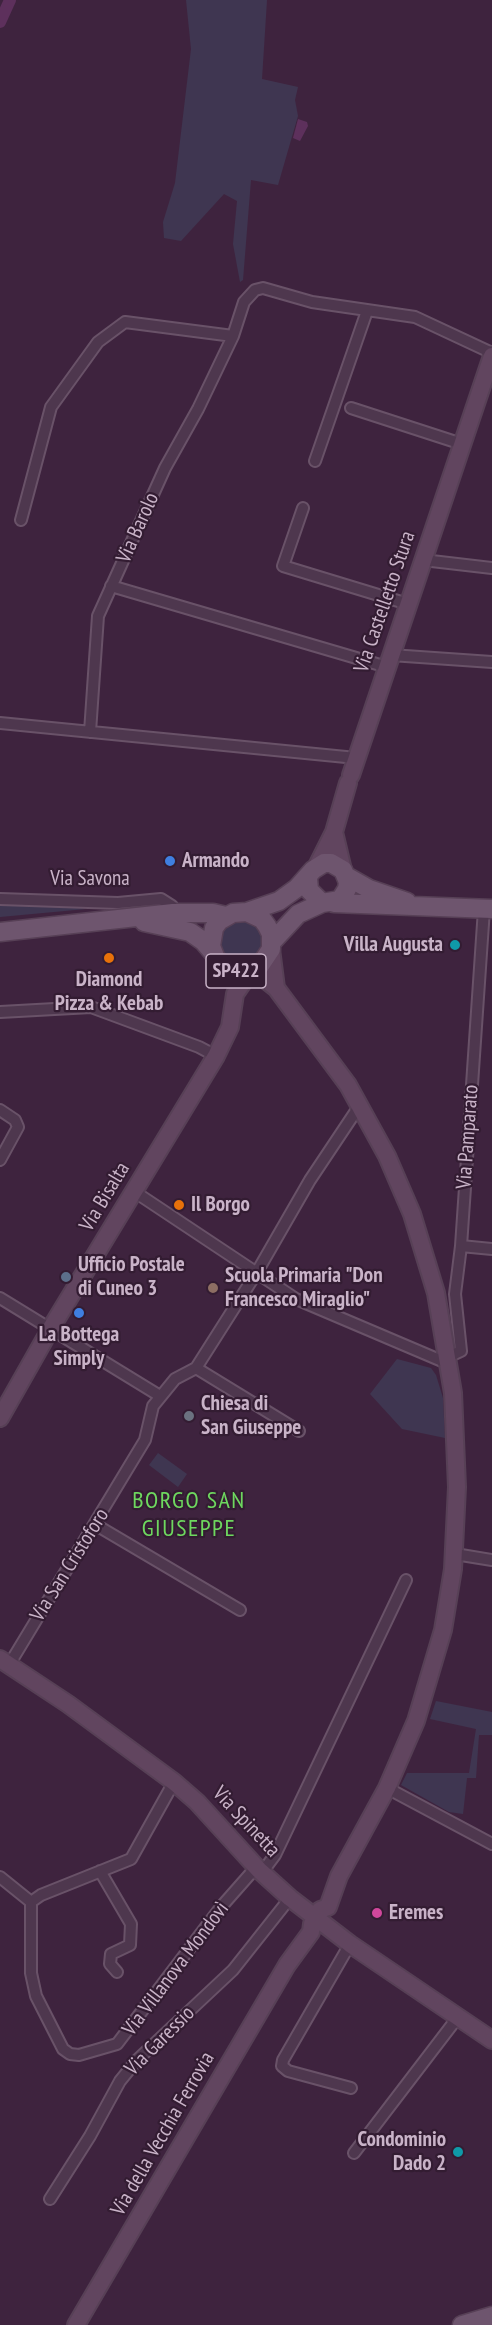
<!DOCTYPE html>
<html>
<head>
<meta charset="utf-8">
<style>
	body { margin:0 }
	canvas { display:block; background:#3e233e }
</style>
</head>
<body>
<canvas width="492" height="2325"></canvas>
<script>
const ctx = document.querySelector('canvas').getContext('2d');
ctx.lineJoin = 'round';
function paint(path, color) { ctx.fillStyle = color; ctx.fill(path, 'evenodd'); }
const poly = rows => new Path2D(rows.map(r => 'M' + r).join(''));
function stroke(path, color, width, dash) { ctx.strokeStyle = color; ctx.lineWidth = width; ctx.lineCap = dash ? 'butt' : 'round'; ctx.setLineDash(dash || []); ctx.stroke(path); }
function label(font, color, halo, rows, align = 'center') {
  ctx.font = font + ' "PT Sans Narrow",sans-serif'; ctx.lineWidth = 4.5; ctx.setLineDash([]); ctx.textBaseline = 'middle'; ctx.strokeStyle = halo; ctx.fillStyle = color; for (const [text, x, y, turn = 0] of rows) {
    ctx.save(); ctx.translate(x, y); ctx.rotate((+turn || 0) * Math.PI / 180); ctx.textAlign = isNaN(turn) ? turn : align; if (halo) ctx.strokeText(text, 0, 0); ctx.fillText(text, 0, 0); ctx.restore();
  }
}
const green = poly([
	[186,0,267,0,262,79,298,87,295,100,298,116,278,185,251,180,243,280,240,282,233,244,237,201,224,194,181,241,164,238,163,222,175,183,191,49],
	[0,904,75,907,86,909,0,917],
	'219 941a22 22 0 1 1 44 0a22 22 0 1 1-44 0Z',
	[397,1359,431,1368,436,1375,443,1398,445,1438,402,1429,370,1394],
	[158,1453,187,1474,178,1487,149,1465],
	[436,1701,492,1712,492,1735,479,1735,476,1778,467,1778,463,1814,449,1812,401,1785,407,1773,469,1773,476,1729,430,1719]
]);
const water = poly([
	[298,119,307,122,308,126,300,141,293,138]
]);
const canal = poly([
	[0,22,10,0]
]);
const street = poly([
	[351,408,462,444],
	[315,461,367,311],
	[303,508,283,566,408,604],
	[21,520,51,407,98,342,125,322,233,336,244,302,255,290,263,288,312,302,415,317,492,353],
	[423,560,492,568],
	[111,586,387,667],
	[391,655,492,662],
	[0,723,356,758],
	[90,732,98,616,165,468,198,409,233,336],
	[0,899,118,903,161,899,172,906,173,913],
	[0,1012,91,1007,199,1047,216,1056],
	[0,1110,15,1120,18,1127,0,1160],
	[135,1192,296,1299,449,1364],
	[461,1246,492,1249],
	[0,1298,160,1396],
	[448,1357,461,1351,455,1294,461,1246,484,909],
	[196,1368,299,1431],
	[96,1525,240,1610],
	[455,1554,492,1560],
	[9,1665,145,1440,153,1406,175,1379,196,1368,257,1272,310,1180,360,1105],
	[387,1788,492,1844],
	[100,1871,131,1924,130,1945,111,1954,110,1964,117,1972],
	[0,1877,31,1902,31,1973,36,1996,63,2049,70,2054,79,2055,117,2044,221,1907,251,1873,266,1867,275,1855,406,1580],
	[31,1902,41,1895,131,1859,174,1782],
	[350,1944,283,2060,282,2066,288,2071,351,2088],
	[354,2153,458,2017],
	[50,2199,90,2136,120,2081,137,2060,233,1970,290,1898]
]);
const secondary = poly([
	[351,775,492,356],
	[334,832,343,870],
	[317,866,334,832,348,783],
	[271,949,276,988],
	[0,1418,51,1328,216,1056,230,1027,235,994,251,971],
	[0,1659,68,1704,174,1782,197,1802,259,1870,290,1898,350,1944,492,2040],
	[76,2325,287,1965,311,1932,312,1924,320,1910,328,1907,339,1876,387,1788,416,1721,443,1630,453,1569,457,1487,453,1393,436,1293,412,1214,387,1156,348,1085,276,988,253,970]
]);
const primary = poly([
	[346,876,369,889,407,902],
	[334,903,492,909],
	[247,912,262,919,267,926,271,934,271,949,259,967,251,971,232,971,216,959,211,946,214,928,219,921,233,913,247,912,279,901,297,888,313,870,324,863,331,863,343,870,348,882,347,889,340,900,322,903,309,890,308,878],
	[144,922,190,932,203,941,214,954],
	[0,932,173,913,213,913,226,916],
	[272,942,298,914,322,903],
	[462,2325,492,2316]
]);
const markers = [
	[170,861,6,"#3f7fe0"],
	[455,945,6,"#0f9aa8"],
	[109,958,6,"#e8710a"],
	[179,1205,6,"#e8710a"],
	[66,1277,6,"#5c6f8a"],
	[213,1288,6,"#8d6e63"],
	[79,1313,6,"#3f7fe0"],
	[189,1416,6,"#6b7280"],
	[377,1913,6,"#d1479c"],
	[458,2152,6,"#0f9aa8"]
];
const shields = [
	[236,971,60]
];
const shieldNames = [
	["SP422",236,971]
];
const streetNames = [
	["Via Barolo",138,528,-66],
	["Via Castelletto Stura",385,602,-71],
	["Via Savona",90,879],
	["Via Pamparato",468,1137,-86],
	["Via Bisalta",105,1197,-59],
	["Via San Cristoforo",70,1565,-58],
	["Via Spinetta",246,1822,47],
	["Via Villanova Mondovì",176,1969,-53],
	["Via Garessio",160,2041,-45],
	["Via della Vecchia Ferrovia",163,2134,-60]
];
const poiNames = [
	["Armando",182,861],
	["Villa Augusta",443,945,"right"],
	["Diamond",109,980,"center"],
	["Pizza & Kebab",109,1004,"center"],
	["Il Borgo",191,1205],
	["Ufficio Postale",78,1265],
	["di Cuneo 3",78,1289],
	["Scuola Primaria \"Don",225,1276],
	["Francesco Miraglio\"",225,1300],
	["La Bottega",79,1335,"center"],
	["Simply",79,1359,"center"],
	["Chiesa di",201,1404],
	["San Giuseppe",201,1428],
	["Eremes",389,1913],
	["Condominio",446,2140,"right"],
	["Dado 2",446,2164,"right"]
];
const quarterNames = [
	["BORGO SAN",189,1501],
	["GIUSEPPE",189,1529]
];
paint(green, '#3f3651');
paint(water, '#5d305c');
stroke(canal, '#5d305c', 12);
stroke(street, '#695268', 14);
stroke(secondary, '#574056', 20);
stroke(primary, '#574056', 21);
stroke(street, '#4e374e', 10);
stroke(secondary, '#61455f', 16);
stroke(primary, '#6e556e', 18);
for (const [x, y, r, color] of markers) { const dot = new Path2D(); dot.arc(x, y, r, 0, 2 * Math.PI); ctx.fillStyle = color; ctx.fill(dot); stroke(dot, '#331c32', 2); }
for (const [x, y, w] of shields) { const box = new Path2D(); box.roundRect(x - w / 2, y - 17, w, 34, 4.5); ctx.fillStyle = '#331c32'; ctx.fill(box); stroke(box, '#c9b3c8', 1.5); }
label('bold 20px', '#c9b3c8', null, shieldNames);
label('21px', '#c9b3c8', '#331c32', streetNames);
label('bold 21px', '#c9b3c8', '#331c32', poiNames, 'left');
ctx.letterSpacing = '1.5px';
label('24px', '#6ed85f', '#331c32', quarterNames);
ctx.letterSpacing = '0px';
</script>
</body>
</html>
